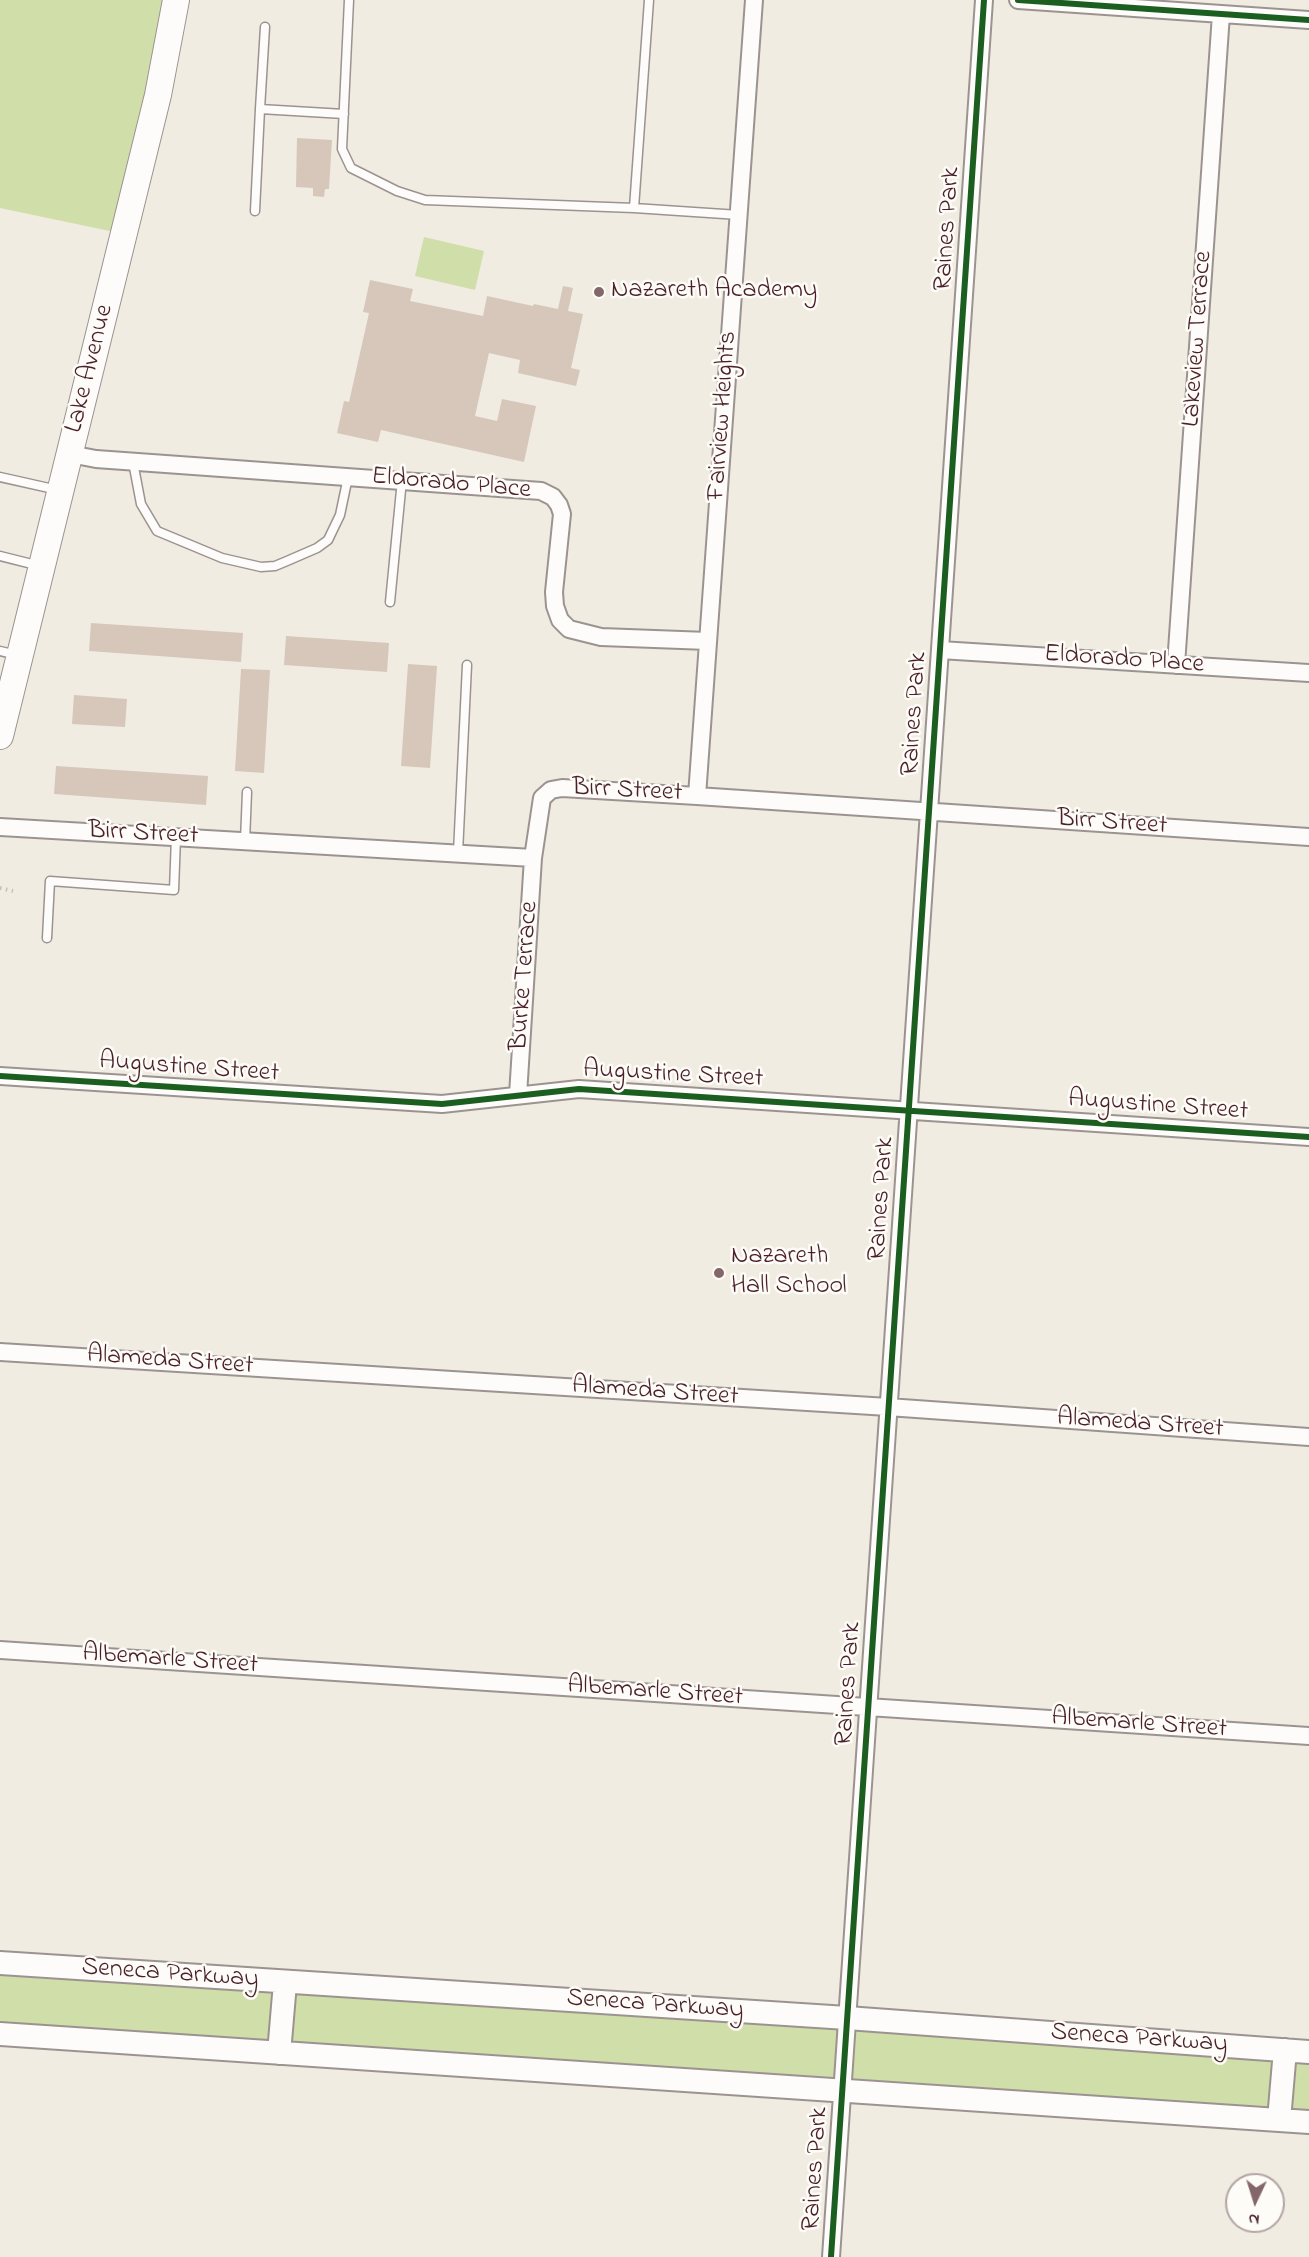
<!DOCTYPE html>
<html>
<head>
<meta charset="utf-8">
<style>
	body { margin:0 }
	#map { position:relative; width:1309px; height:2257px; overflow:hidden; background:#f0ece2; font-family:"Indie Flower",sans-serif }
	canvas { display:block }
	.north { position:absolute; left:1225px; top:2173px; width:60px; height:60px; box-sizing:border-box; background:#fdfcf7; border:2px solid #b5a4a5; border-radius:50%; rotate:184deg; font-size:16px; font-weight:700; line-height:24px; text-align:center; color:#4a1f2b }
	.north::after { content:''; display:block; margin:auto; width:21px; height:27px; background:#84676b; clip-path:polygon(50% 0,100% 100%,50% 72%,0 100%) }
</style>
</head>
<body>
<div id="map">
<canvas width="1309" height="2257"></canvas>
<div class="north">N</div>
</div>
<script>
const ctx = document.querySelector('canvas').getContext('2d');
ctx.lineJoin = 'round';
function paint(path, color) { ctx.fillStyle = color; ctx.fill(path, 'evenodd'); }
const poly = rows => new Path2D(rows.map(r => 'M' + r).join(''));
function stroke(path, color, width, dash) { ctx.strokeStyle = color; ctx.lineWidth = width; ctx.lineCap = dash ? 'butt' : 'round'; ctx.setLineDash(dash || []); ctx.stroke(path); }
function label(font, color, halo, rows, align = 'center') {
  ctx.font = font + ' "Indie Flower",sans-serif'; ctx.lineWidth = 5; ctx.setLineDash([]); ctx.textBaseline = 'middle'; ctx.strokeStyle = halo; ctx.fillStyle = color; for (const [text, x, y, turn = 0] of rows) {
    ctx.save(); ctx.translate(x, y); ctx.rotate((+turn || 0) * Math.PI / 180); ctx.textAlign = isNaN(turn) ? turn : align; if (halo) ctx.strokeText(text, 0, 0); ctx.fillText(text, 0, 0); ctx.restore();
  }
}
const green = poly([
	[0,0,176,0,124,234,0,208],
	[424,237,484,251,475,290,415,276],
	[0,1973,1309,2061,1309,2114,0,2025]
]);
const building = poly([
	[297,138,332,140,329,189,325,189,324,197,313,196,313,188,296,187],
	[370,280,413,289,410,301,483,316,487,296,533,306,534,304,558,309,563,286,573,288,568,311,583,314,571,368,580,370,576,386,518,373,520,360,489,353,475,416,497,421,502,399,536,406,524,462,381,430,378,442,337,433,344,401,349,402,369,313,363,312],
	[91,623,243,633,241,662,89,651],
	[286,636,389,643,387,672,284,665],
	[408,664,437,666,430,768,401,766],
	[241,669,270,670,264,773,235,771],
	[74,695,127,699,125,727,72,724],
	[56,766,208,776,206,805,54,794]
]);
const path = poly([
	[0,888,13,891]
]);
const lane = poly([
	[349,0,342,149,351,168,397,191,425,200,634,208,739,215],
	[260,109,265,27],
	[634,208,649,0],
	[255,211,260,109,344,114],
	[133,462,141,504,157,531,222,558,261,567,275,566,287,561,317,548,328,540,340,515,348,477],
	[0,477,58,490],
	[0,556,40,566],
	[390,602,402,480],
	[0,651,17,655],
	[245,841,247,792],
	[458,853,467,665],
	[47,938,50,881,174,890,176,837]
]);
const street = poly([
	[1018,0,1309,20],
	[70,454,96,459,541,491,553,497,559,505,562,514,554,592,555,606,560,620,569,629,601,637,708,641],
	[940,650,1309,673],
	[1176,665,1221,14],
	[697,796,754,0],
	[0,827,533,858],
	[0,1076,442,1104,579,1089,1309,1137],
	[518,1095,533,858,542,798,551,790,562,788,697,796,1309,837],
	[0,1352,888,1407,1309,1437],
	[0,1650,1309,1736],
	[831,2257,984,0]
]);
const secondary = poly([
	[0,1963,847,2018,1309,2052],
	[0,2034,1309,2122],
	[279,2053,285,1983],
	[1279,2120,1285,2050]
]);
const primary = poly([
	[0,736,158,95,176,0]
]);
const cycleway = poly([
	[1018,0,1309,20],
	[0,1076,442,1104,579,1089,1309,1137],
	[831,2257,984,0]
]);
const markers = [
	[599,292,6,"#84676b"],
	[719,1273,6,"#84676b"]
];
const streetNames = [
	["Raines Park",949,229,-86],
	["Lakeview Terrace",1199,339,-86],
	["Lake Avenue",91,369,-76],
	["Fairview Heights",724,416,-86],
	["Eldorado Place",451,485,5],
	["Eldorado Place",1124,661,4],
	["Raines Park",916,714,-86],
	["Birr Street",627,792,3],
	["Birr Street",1112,824,4],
	["Birr Street",143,835,3],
	["Burke Terrace",526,976,-86],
	["Augustine Street",189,1069,4],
	["Augustine Street",673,1076,3],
	["Augustine Street",1158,1107,4],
	["Raines Park",883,1199,-86],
	["Alameda Street",170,1362,4],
	["Alameda Street",655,1393,4],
	["Alameda Street",1140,1425,4],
	["Albemarle Street",170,1661,4],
	["Raines Park",850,1684,-86],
	["Albemarle Street",655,1693,4],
	["Albemarle Street",1139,1725,4],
	["Seneca Parkway",170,1975,4],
	["Seneca Parkway",655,2006,4],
	["Seneca Parkway",1139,2040,4],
	["Raines Park",817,2169,-86]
];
const poiNames = [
	["Nazareth Academy",611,292],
	["Nazareth",731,1258],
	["Hall School",731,1288]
];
paint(green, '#d0dea9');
paint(building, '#d6c7ba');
stroke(lane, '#9c9390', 11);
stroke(street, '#9c9390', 20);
stroke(secondary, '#9c9390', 26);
stroke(primary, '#9c9390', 28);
stroke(path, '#c4bfbe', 4, [1.5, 4.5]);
stroke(lane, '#fdfcfb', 8);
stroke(street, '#fdfcfb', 16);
stroke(secondary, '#fdfcfb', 22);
stroke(primary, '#fdfcfb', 26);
stroke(cycleway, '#1b5e20', 6);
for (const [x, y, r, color] of markers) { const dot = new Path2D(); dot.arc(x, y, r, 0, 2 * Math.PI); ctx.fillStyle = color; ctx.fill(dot); stroke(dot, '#fdfcf7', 2); }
label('26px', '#4a1f2b', '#fdfcf7', streetNames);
label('26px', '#4a1f2b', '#fdfcf7', poiNames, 'left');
</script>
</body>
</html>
